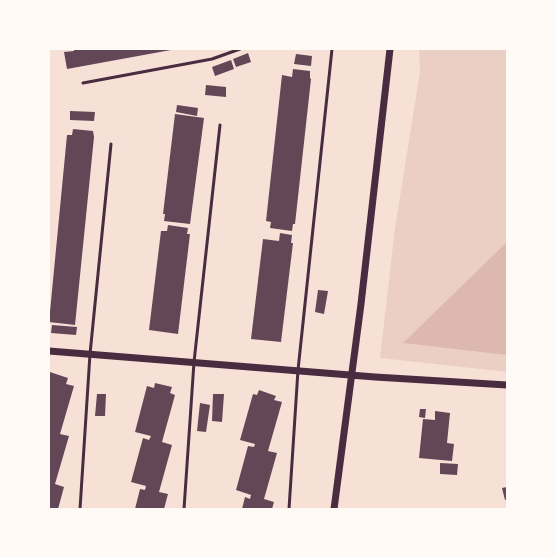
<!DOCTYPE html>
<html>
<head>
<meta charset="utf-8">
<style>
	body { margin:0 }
	#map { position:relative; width:556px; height:558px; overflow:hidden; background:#f7e1d7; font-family:"Asap Condensed",sans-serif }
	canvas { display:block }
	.frame { position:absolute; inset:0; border:50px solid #fffaf5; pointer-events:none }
</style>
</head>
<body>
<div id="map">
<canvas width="556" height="558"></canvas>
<div class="frame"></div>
</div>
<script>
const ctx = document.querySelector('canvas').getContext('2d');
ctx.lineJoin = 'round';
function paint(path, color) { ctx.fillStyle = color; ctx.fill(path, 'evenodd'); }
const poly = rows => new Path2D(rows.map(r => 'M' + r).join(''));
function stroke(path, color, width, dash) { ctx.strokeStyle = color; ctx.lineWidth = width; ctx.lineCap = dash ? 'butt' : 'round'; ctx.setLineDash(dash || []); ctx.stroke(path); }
const green = poly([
	[419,49,507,49,507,372,380,358,395,228,420,72]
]);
const water = poly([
	[507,242,507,355,403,343]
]);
const building = poly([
	[74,49,171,49,171,50,67,69,64,52,74,51],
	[248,53,251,62,236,67,233,59],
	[296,54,312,56,311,66,294,64],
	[231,60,234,69,215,76,212,67],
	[293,69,310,71,310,78,311,79,295,224,293,224,292,231,270,228,271,222,266,221,282,75,292,77],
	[206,85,226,87,226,97,205,95],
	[177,105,198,108,197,116,176,112],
	[70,111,95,112,94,121,70,120],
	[175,114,204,118,190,224,164,221,165,214,163,214],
	[73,129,93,131,94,137,75,325,49,322,67,135,72,135],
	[168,225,188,228,187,234,190,234,178,334,149,330,161,231,167,231],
	[280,233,292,235,291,243,293,243,281,342,251,339,263,239,279,241],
	[318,290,328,291,324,314,315,312],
	[52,325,77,327,76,335,51,333],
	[50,372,68,378,66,384,74,386,60,434,69,436,55,484,64,487,58,509,49,509,49,377],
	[155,383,172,387,170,393,175,395,162,442,172,445,159,492,168,494,164,509,135,509,140,489,145,490,146,486,131,482,143,438,149,440,151,436,135,432,147,386,154,388],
	[259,390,276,396,274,400,282,402,268,451,277,453,264,499,274,502,272,509,242,509,245,497,250,499,251,495,236,490,248,446,254,447,255,444,240,440,253,394,257,395],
	[97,394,106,394,105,416,95,416],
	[213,394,224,394,222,422,212,421],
	[200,403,210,405,206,432,197,431],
	[420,409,426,409,425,418,419,417],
	[435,411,450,413,447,443,454,444,452,461,419,458,423,419,435,420],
	[440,463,458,464,457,475,440,474],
	[507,487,507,499,505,500,502,488]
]);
const service = poly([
	[83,83,212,59,240,49],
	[80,509,90,354,111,144],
	[184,509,194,362,220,125],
	[289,509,298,370,332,49]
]);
const tertiary = poly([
	[49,351,375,377,507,385],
	[334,509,361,304,390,49]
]);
paint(green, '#ebcfc5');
paint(water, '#dcb8b0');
paint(building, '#644757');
stroke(service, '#4a2c40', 3);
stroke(tertiary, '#4a2c40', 7);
</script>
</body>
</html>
